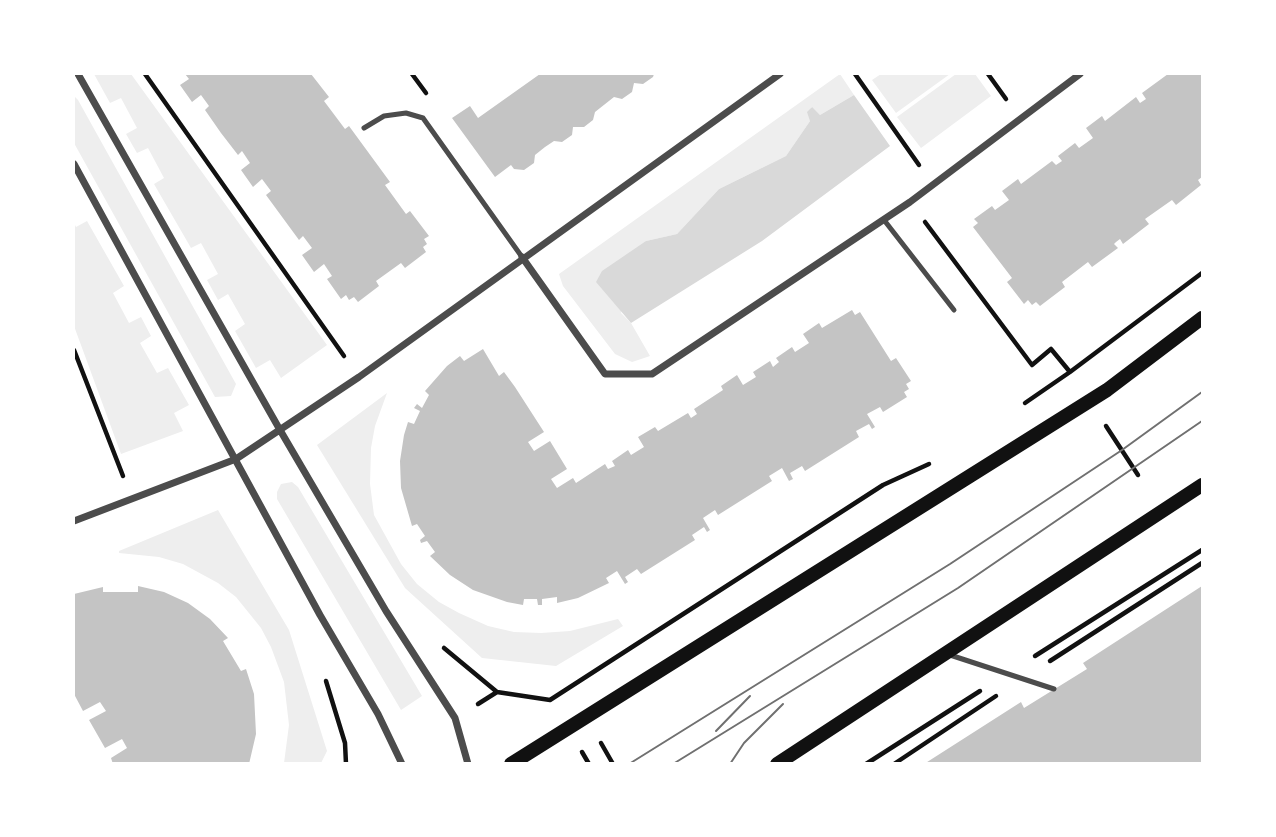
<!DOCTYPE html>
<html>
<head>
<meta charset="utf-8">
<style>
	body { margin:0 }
	#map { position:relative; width:1276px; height:837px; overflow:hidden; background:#fff; font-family:Karla,sans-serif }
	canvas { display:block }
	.frame { position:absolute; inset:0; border:75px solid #fff; pointer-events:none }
</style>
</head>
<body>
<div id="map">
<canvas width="1276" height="837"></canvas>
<div class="frame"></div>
</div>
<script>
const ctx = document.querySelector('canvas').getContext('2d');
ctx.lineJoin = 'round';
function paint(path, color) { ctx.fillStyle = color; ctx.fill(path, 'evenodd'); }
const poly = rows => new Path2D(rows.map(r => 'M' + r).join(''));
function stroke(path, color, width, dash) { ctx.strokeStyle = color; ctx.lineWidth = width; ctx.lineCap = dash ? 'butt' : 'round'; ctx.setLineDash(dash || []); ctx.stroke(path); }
const green = poly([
	[94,74,131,74,327,345,281,378,270,360,256,368,235,331,245,324,228,294,218,300,207,280,218,274,201,243,191,248,154,184,164,178,148,148,137,153,126,134,137,128,121,98,110,103],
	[840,74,854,95,820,115,811,107,810,121,786,156,719,189,677,234,646,241,621,313,631,323,650,356,632,362,615,354,563,286,559,274],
	[881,74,950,74,896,113,872,80],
	[956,74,975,74,991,96,921,148,897,117],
	[74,96,78,100,236,384,231,396,215,397,74,143],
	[87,221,124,286,113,293,129,323,141,317,151,336,140,343,157,373,168,368,189,405,174,413,183,431,121,454,74,326,74,223,76,227],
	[387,393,375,426,371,448,370,484,374,515,401,564,417,584,439,602,459,613,488,626,514,632,541,633,570,631,618,619,623,626,556,666,482,658,405,588,317,445],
	[292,482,298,487,422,696,401,710,277,499,277,492,281,484],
	[218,510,289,630,327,751,321,763,284,763,289,725,284,682,271,647,261,628,236,597,218,583,183,564,159,557,119,553,119,551]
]);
const water = poly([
	[854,95,890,146,762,241,631,323,596,282,602,271,646,241,677,234,719,189,786,156,810,121,807,112,812,107,820,115]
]);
const building = poly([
	[185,74,311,74,329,97,324,101,345,129,349,126,390,182,385,185,406,214,410,211,429,236,424,239,427,244,423,247,426,252,405,268,401,263,376,281,379,286,358,302,354,297,349,300,346,295,341,299,327,279,332,276,324,264,314,272,302,255,312,248,303,236,299,240,266,195,271,191,262,179,253,187,241,170,250,163,242,151,238,155,221,133,205,110,209,106,201,95,192,102,180,85,189,79],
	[540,74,654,74,653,77,643,84,634,83,632,92,622,99,614,97,595,112,593,120,584,127,573,127,572,135,562,142,554,141,545,147,535,155,534,163,524,170,514,169,511,165,495,177,452,118,470,106,478,118],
	[1168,74,1202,74,1202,177,1198,180,1201,185,1176,205,1172,200,1145,219,1149,224,1123,244,1120,239,1116,242,1114,244,1118,248,1092,267,1088,262,1062,282,1065,287,1040,306,1036,302,1032,305,1028,300,1024,304,1007,282,1012,278,973,227,978,223,974,219,992,206,995,210,1009,200,1002,191,1018,179,1021,184,1052,161,1056,165,1062,161,1058,156,1075,143,1079,148,1093,138,1086,128,1102,116,1105,121,1136,97,1140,103,1146,99,1142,93],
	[852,310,855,315,860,312,891,361,896,358,911,381,906,384,909,389,904,392,907,397,883,412,880,407,867,414,875,427,872,429,869,424,856,431,859,437,805,471,802,466,790,473,793,479,789,481,782,468,769,476,772,481,718,515,715,510,703,518,710,530,707,532,704,527,692,535,695,540,641,574,637,569,625,577,628,582,625,584,617,571,606,578,609,583,578,598,557,603,557,597,542,599,542,605,538,605,537,599,524,599,523,605,507,602,473,590,450,575,430,556,435,552,427,541,421,543,420,540,425,536,417,524,412,526,401,488,400,461,404,435,408,422,414,424,420,411,414,408,417,404,422,408,429,395,425,391,447,366,460,356,464,361,483,349,499,376,504,372,515,387,544,432,528,442,534,451,550,441,567,469,551,479,557,488,573,478,576,483,605,464,608,469,615,466,612,461,628,450,631,455,644,447,638,437,655,427,658,431,688,413,691,418,697,414,694,409,723,390,721,386,737,375,743,385,756,377,753,372,770,361,773,367,779,362,776,358,792,347,795,352,809,343,803,334,819,323,822,328],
	[138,586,164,592,188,603,210,619,228,638,223,641,241,671,246,669,254,694,256,734,249,764,113,764,111,758,127,748,122,739,105,748,89,720,106,711,100,702,83,711,74,694,74,594,103,587,103,592,138,592],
	[1202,586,1202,764,924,764,1021,702,1024,708,1087,669,1083,663]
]);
const path = poly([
	[145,74,344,356],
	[412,74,426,93],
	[855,74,919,165],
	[988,74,1006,99],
	[925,222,1032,365,1051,349,1070,372],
	[74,350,123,476],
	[1025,403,1070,372,1202,273],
	[1106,426,1138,475],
	[444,648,497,692],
	[1035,656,1202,550],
	[1050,661,1202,563],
	[326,681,345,743,346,764],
	[478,704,497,692,550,700,883,485,929,464],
	[601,743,613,764],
	[582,752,589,764],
	[866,764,980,691],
	[894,764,996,696]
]);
const service = poly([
	[364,128,384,116,406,113,423,118,522,257],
	[884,220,954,310],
	[950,655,1054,689]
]);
const minor = poly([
	[78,74,280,430,386,611,455,718,468,764],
	[74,164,320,615,378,714,402,764],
	[522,257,605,374,652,374,910,202,1080,74],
	[74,521,236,459,359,377,780,74]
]);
const secondary = poly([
	[511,764,1107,390,1202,318],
	[777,764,1202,485]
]);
const tram = poly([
	[716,731,750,696],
	[629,764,950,564,1122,450,1202,392],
	[673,764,958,588,1202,421],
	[730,764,744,743,783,704]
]);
paint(green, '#eee');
paint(water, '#d9d9d9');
paint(building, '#c4c4c4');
stroke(path, '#111', 4.5);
stroke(service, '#4c4c4c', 5);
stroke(minor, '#4c4c4c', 7);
stroke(secondary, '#111', 14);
stroke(tram, '#707070', 2);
</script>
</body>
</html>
